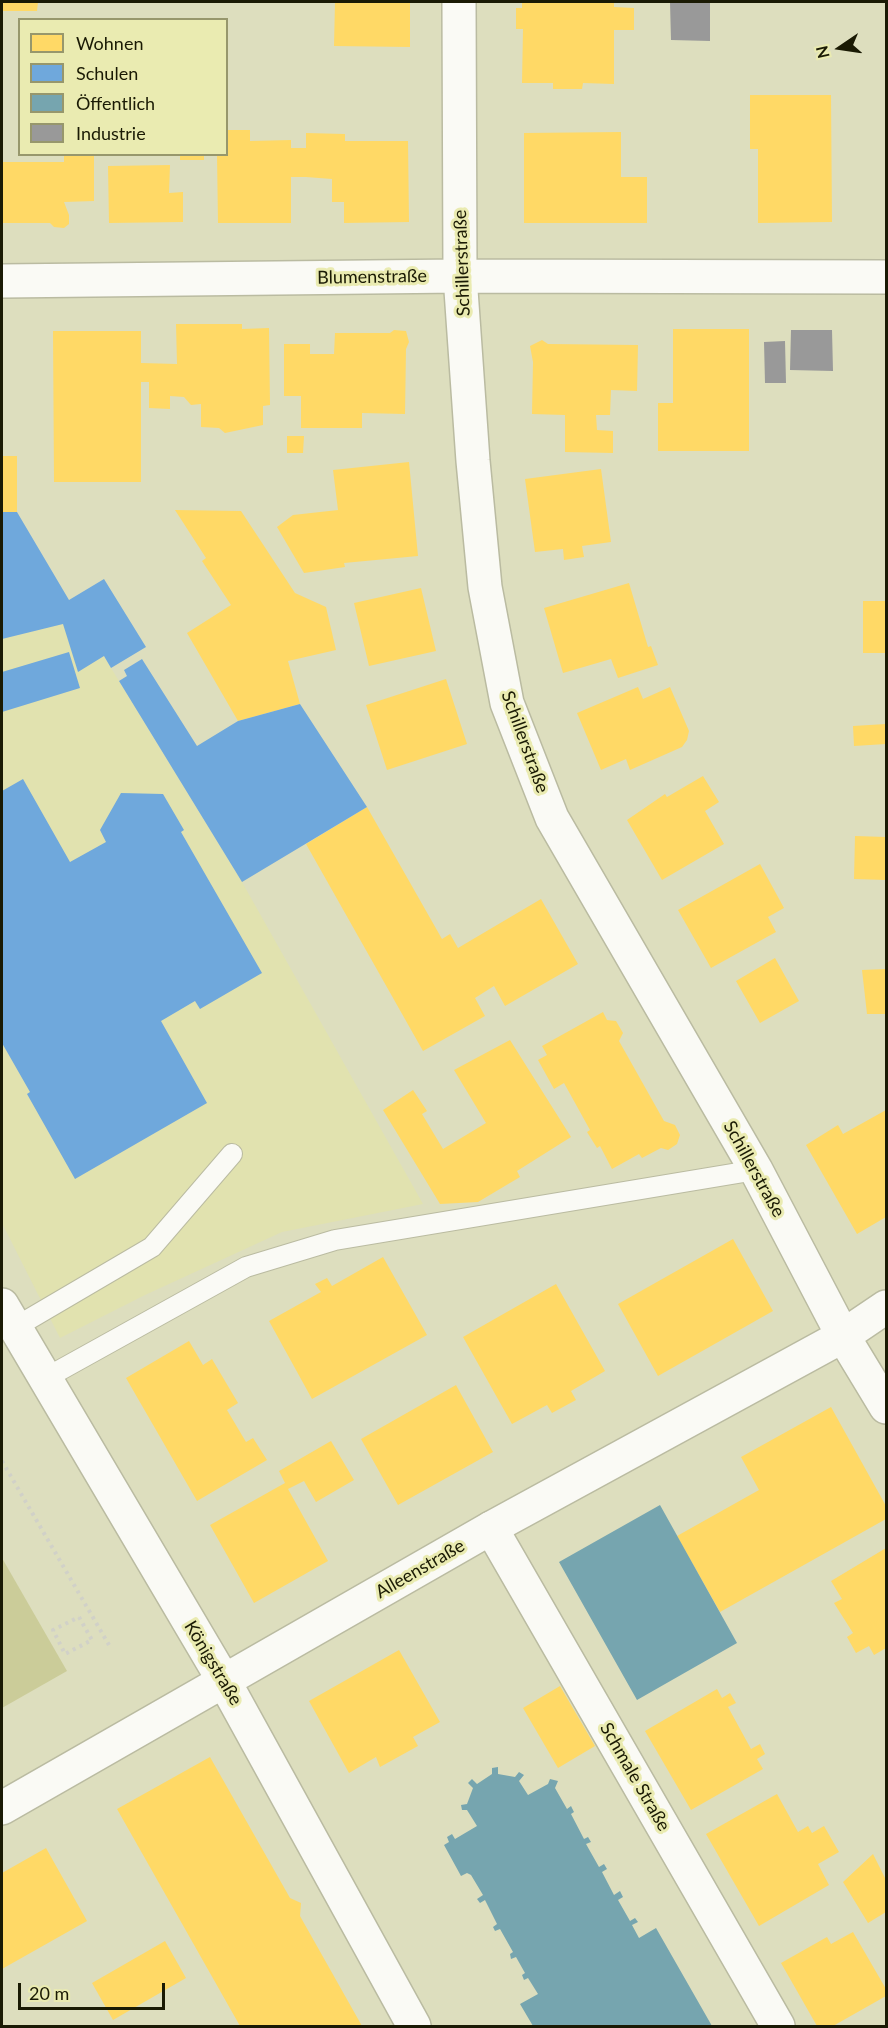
<!DOCTYPE html>
<html>
<head>
<meta charset="utf-8">
<style>
	body { margin:0 }
	#map { position:relative; width:888px; height:2028px; overflow:hidden; background:#dddebe; font-family:Lato,sans-serif }
	canvas { display:block }
	.frame { position:absolute; inset:0; border:3px solid #1a1a04; pointer-events:none }
	.legend { position:absolute; left:18px; top:18px; width:210px; height:138px; box-sizing:border-box; background:#eaebb1; border:2px solid #97976c; margin:0; padding:8px 10px; list-style:none; font-size:18px; color:#1a1a04 }
	.legend li { display:flex; align-items:center; gap:12px; height:30px }
	.legend b { width:30px; border:2px solid #97976c }
	.north { position:absolute; left:810px; top:18px; width:60px; height:60px; -webkit-text-stroke:4px #eaebb1; paint-order:stroke; rotate:257deg; font-size:16px; font-weight:700; line-height:24px; text-align:center; color:#1a1a04 }
	.north::after { content:''; display:block; margin:auto; width:21px; height:27px; background:#1a1a04; clip-path:polygon(50% 0,100% 100%,50% 72%,0 100%) }
	.scale { position:absolute; left:18px; top:1983px; width:147px; height:27px; box-sizing:border-box; border:3px solid #1a1a04; border-top:0; padding-left:8px; font-size:18px; line-height:21px; white-space:nowrap; color:#1a1a04; -webkit-text-stroke:4px #eaebb1; paint-order:stroke }
</style>
</head>
<body>
<div id="map">
<canvas width="888" height="2028"></canvas>
<div class="frame"></div>
<ul class="legend">
<li><b style="height:16px;background:#ffd966"></b>Wohnen</li>
<li><b style="height:16px;background:#6fa8dc"></b>Schulen</li>
<li><b style="height:16px;background:#76a5af"></b>Öffentlich</li>
<li><b style="height:16px;background:#999"></b>Industrie</li>
</ul>
<div class="north">N</div>
<div class="scale">20 m</div>
</div>
<script>
const ctx = document.querySelector('canvas').getContext('2d');
ctx.lineJoin = 'round';
function paint(path, color) { ctx.fillStyle = color; ctx.fill(path, 'evenodd'); }
const poly = rows => new Path2D(rows.map(r => 'M' + r).join(''));
function stroke(path, color, width, dash) { ctx.strokeStyle = color; ctx.lineWidth = width; ctx.lineCap = dash ? 'butt' : 'round'; ctx.setLineDash(dash || []); ctx.stroke(path); }
function label(font, color, halo, rows, align = 'center') {
  ctx.font = font + ' Lato,sans-serif'; ctx.lineWidth = 6; ctx.setLineDash([]); ctx.textBaseline = 'middle'; ctx.strokeStyle = halo; ctx.fillStyle = color; for (const [text, x, y, turn = 0] of rows) {
    ctx.save(); ctx.translate(x, y); ctx.rotate((+turn || 0) * Math.PI / 180); ctx.textAlign = isNaN(turn) ? turn : align; if (halo) ctx.strokeText(text, 0, 0); ctx.fillText(text, 0, 0); ctx.restore();
  }
}
const built = poly([
	[81,619,242,882,423,1204,282,1232,145,1295,60,1338,2,1223,2,639]
]);
const green = poly([
	[2,1558,67,1671,2,1708]
]);
const homes = poly([
	[2,2,38,2,37,11,2,11],
	[335,2,410,2,410,47,334,46],
	[522,2,614,2,614,7,634,8,634,30,614,30,614,84,583,83,582,89,553,89,553,83,522,83,523,29,516,29,516,8,522,8],
	[750,95,831,95,832,222,758,223,758,149,750,149],
	[226,130,250,130,250,141,291,140,291,148,306,148,306,133,345,134,345,141,408,141,409,222,344,223,344,202,332,202,332,179,306,177,291,177,291,223,218,223,217,154,226,154],
	[621,132,621,177,647,177,647,223,524,223,524,133],
	[64,154,94,154,94,201,64,202,69,215,69,224,64,228,54,227,50,223,2,223,2,162,64,162],
	[180,154,204,154,204,160,180,160],
	[170,165,169,193,183,192,183,222,109,223,108,166],
	[176,324,242,324,242,329,269,328,270,405,263,406,263,425,225,433,219,428,201,427,201,404,191,405,184,397,170,396,170,409,149,408,149,382,141,382,141,482,54,482,53,331,141,331,141,363,177,364],
	[673,329,749,329,749,451,658,451,658,403,673,403],
	[394,330,406,331,409,342,406,349,405,414,362,413,362,428,301,428,301,396,284,396,284,344,310,344,310,354,334,354,335,333,390,333],
	[542,340,548,344,638,345,637,391,611,390,610,415,596,415,597,430,613,431,613,453,565,452,565,415,532,414,533,362,530,346],
	[287,436,304,436,303,453,287,453],
	[2,456,17,456,17,512,2,512],
	[409,462,418,556,344,563,345,567,304,573,277,527,293,515,338,510,333,470],
	[601,469,611,542,582,546,584,557,564,560,563,549,535,552,525,479],
	[175,510,241,511,295,593,326,607,336,650,288,661,300,704,238,721,187,633,231,605,202,561,206,558],
	[629,583,648,647,651,646,658,665,618,678,611,659,563,673,544,608],
	[421,588,436,651,369,666,354,603],
	[863,601,886,601,886,653,863,653],
	[446,679,467,744,387,770,366,705],
	[638,687,643,699,670,687,689,731,687,740,682,747,630,770,626,759,601,770,577,713],
	[886,724,886,744,854,746,853,726],
	[703,776,719,802,705,811,724,844,662,880,627,820,665,794,667,797],
	[367,807,442,939,450,934,458,948,541,899,578,964,505,1006,494,986,475,998,485,1016,423,1051,306,844],
	[855,836,886,837,886,880,854,879],
	[760,864,784,908,768,917,776,932,711,968,678,910],
	[775,958,799,1001,760,1023,736,981],
	[886,969,886,1014,867,1014,862,970],
	[603,1012,607,1020,616,1021,623,1033,619,1041,664,1121,675,1125,680,1135,677,1144,668,1150,661,1148,642,1158,639,1154,612,1169,600,1146,597,1148,587,1132,590,1130,564,1083,554,1089,538,1060,547,1055,542,1046],
	[510,1040,571,1137,517,1171,520,1177,478,1202,440,1204,383,1110,413,1090,427,1111,422,1114,443,1149,486,1123,454,1070],
	[886,1110,886,1217,857,1234,806,1145,838,1125,843,1134],
	[733,1239,773,1311,658,1376,618,1304],
	[383,1257,427,1335,312,1399,269,1321,321,1292,315,1284,327,1278,332,1286],
	[556,1284,605,1371,571,1391,576,1400,552,1413,547,1405,512,1424,463,1337],
	[189,1341,203,1365,212,1359,238,1403,227,1410,246,1442,253,1438,267,1460,197,1501,126,1378],
	[456,1385,493,1452,398,1505,361,1439],
	[831,1407,886,1506,886,1519,720,1612,677,1536,759,1490,741,1457],
	[331,1441,354,1480,316,1502,304,1481,288,1489,328,1561,254,1603,210,1525,285,1483,279,1471],
	[886,1548,886,1648,874,1655,869,1646,856,1653,847,1637,853,1633,834,1603,842,1599,831,1581],
	[399,1650,440,1722,413,1737,418,1746,380,1767,376,1757,349,1773,309,1701],
	[560,1686,595,1746,558,1768,523,1708],
	[717,1689,722,1698,730,1693,736,1703,728,1707,751,1749,760,1744,765,1754,757,1759,763,1769,691,1810,645,1731],
	[210,1757,290,1898,301,1903,300,1916,362,2026,240,2026,117,1809],
	[777,1794,798,1832,808,1826,812,1833,824,1826,839,1852,818,1864,829,1885,759,1926,706,1834],
	[46,1848,87,1921,2,1969,2,1873],
	[873,1854,886,1880,886,1912,868,1923,843,1882],
	[853,1932,886,1989,886,1996,833,2026,817,2026,781,1963,827,1937,831,1944],
	[165,1941,186,1978,113,2020,92,1983]
]);
const schools = poly([
	[2,512,17,512,69,600,104,579,146,647,111,668,104,656,78,672,63,624,2,639],
	[69,652,80,688,2,712,2,672],
	[142,659,197,746,238,721,300,704,367,807,242,882,119,681,127,676,124,670],
	[23,779,70,862,106,842,100,830,121,793,163,794,184,830,181,832,262,973,200,1009,195,1001,161,1021,207,1103,75,1179,27,1094,30,1092,2,1043,2,791]
]);
const public = poly([
	[660,1505,737,1643,637,1700,559,1562],
	[498,1767,498,1774,515,1777,519,1772,524,1775,519,1781,528,1795,548,1784,550,1779,558,1781,555,1788,567,1809,571,1806,574,1812,571,1814,584,1839,588,1837,591,1842,586,1844,599,1867,604,1864,607,1869,602,1872,614,1895,620,1891,623,1897,618,1900,630,1921,635,1918,638,1922,632,1925,639,1938,656,1928,712,2026,533,2026,520,2004,538,1994,528,1978,524,1980,522,1975,525,1973,516,1957,511,1959,510,1954,513,1952,500,1929,495,1931,493,1927,497,1924,485,1900,480,1903,477,1899,483,1895,471,1875,467,1873,461,1876,444,1845,449,1842,447,1837,452,1834,455,1839,477,1826,467,1810,462,1810,461,1805,467,1804,473,1788,468,1783,472,1779,477,1784,492,1774,492,1768]
]);
const industry = poly([
	[670,2,710,2,710,41,671,40],
	[791,330,832,330,833,371,790,370],
	[785,341,786,383,765,383,764,342]
]);
const path = poly([
	[2,1461,109,1645],
	[79,1617,92,1640,65,1654,53,1630,79,1617]
]);
const service = poly([
	[14,1328,152,1247,232,1154],
	[44,1379,246,1267,335,1240,756,1170]
]);
const minor = poly([
	[459,2,460,276,473,461,485,587,507,703,552,818,756,1170,843,1336],
	[2,281,460,276,886,277],
	[2,1305,224,1681],
	[491,1528,778,2026]
]);
const tertiary = poly([
	[843,1336,886,1407],
	[224,1681,414,2026],
	[2,1808,491,1528,843,1336,886,1307]
]);
const streetNames = [
	["Schillerstraße",462,263,-92],
	["Blumenstraße",372,277,-1],
	["Schillerstraße",525,742,70],
	["Schillerstraße",754,1169,61],
	["Alleenstraße",420,1569,-30],
	["Königstraße",213,1663,59],
	["Schmale Straße",635,1777,60]
];
paint(built, '#e1e2af');
paint(green, '#cbcc99');
paint(homes, '#ffd966');
paint(schools, '#6fa8dc');
paint(public, '#76a5af');
paint(industry, '#999');
stroke(service, '#babba1', 22);
stroke(minor, '#babba1', 36);
stroke(tertiary, '#babba1', 36);
stroke(path, '#d1d1c8', 4, [3, 4.5]);
stroke(service, '#fafaf5', 20);
stroke(minor, '#fafaf5', 33);
stroke(tertiary, '#fafaf5', 33);
label('18px', '#1a1a04', '#eaebb1', streetNames);
</script>
</body>
</html>
